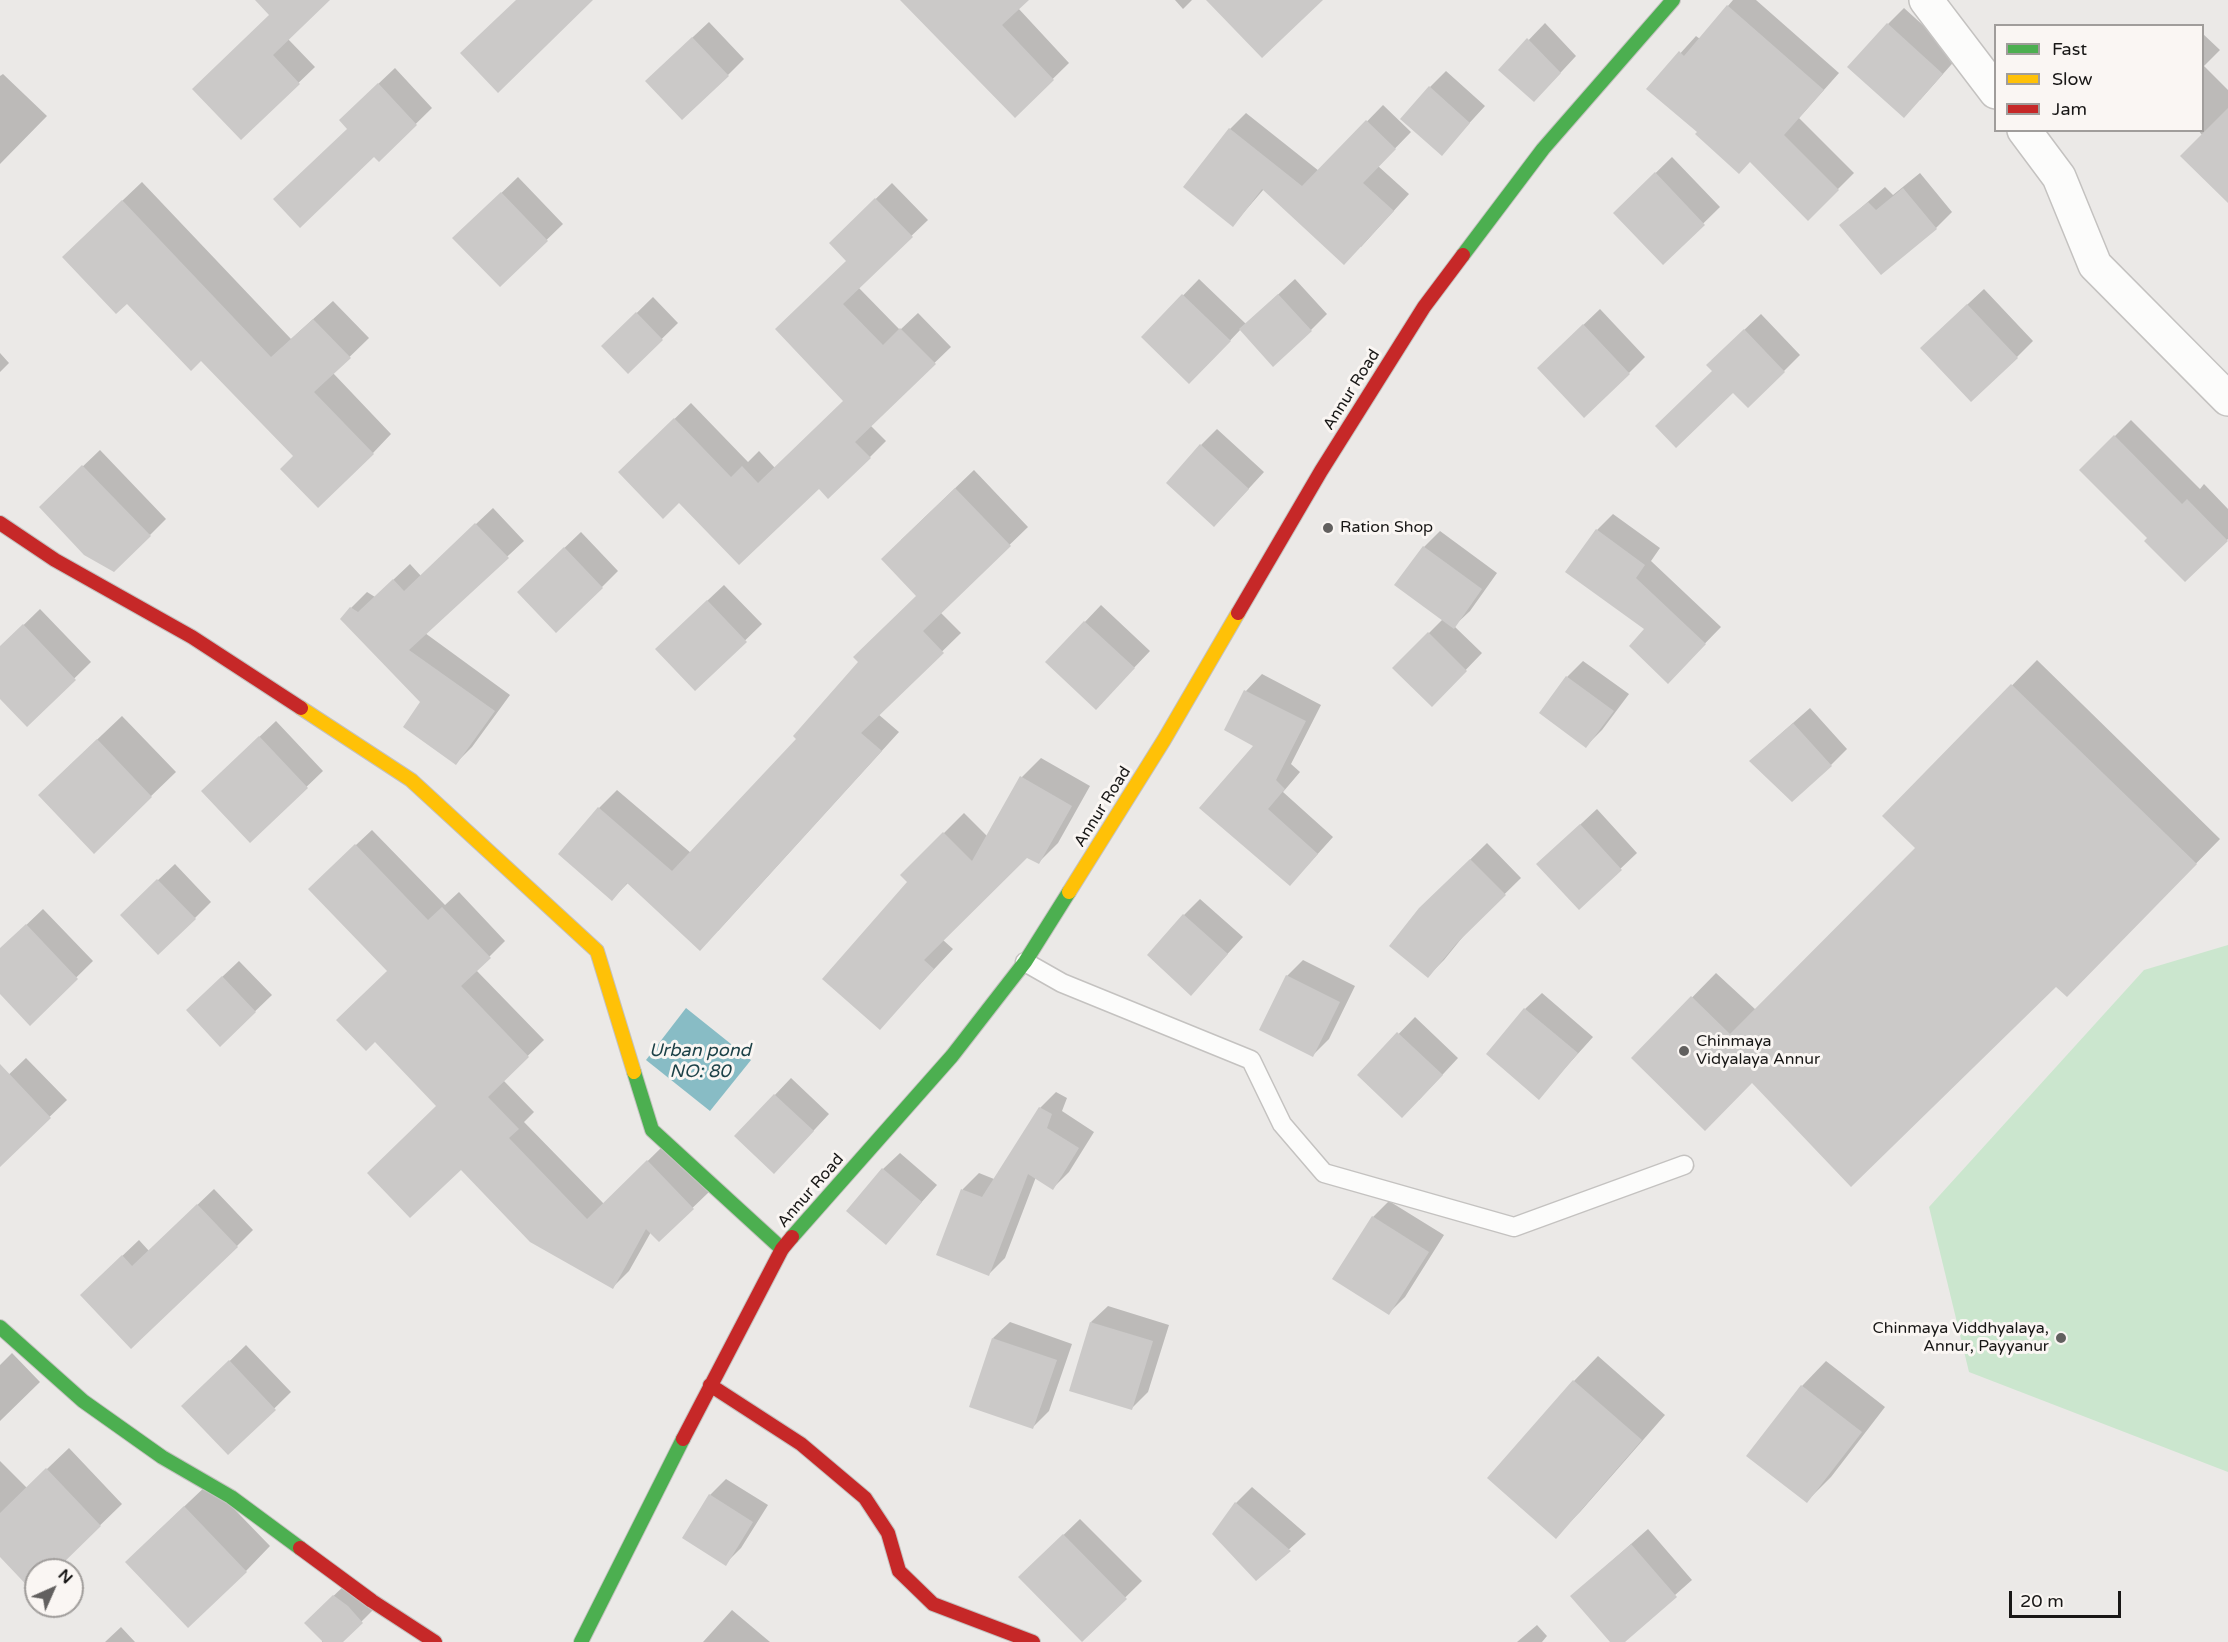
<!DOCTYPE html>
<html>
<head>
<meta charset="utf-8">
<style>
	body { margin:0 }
	#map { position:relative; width:2228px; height:1642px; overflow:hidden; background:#ebe9e7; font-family:"Varela Round",sans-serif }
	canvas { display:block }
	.legend { position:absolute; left:1994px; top:24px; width:210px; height:108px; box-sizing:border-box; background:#faf6f3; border:2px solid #a09d9b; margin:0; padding:8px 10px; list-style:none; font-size:18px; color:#181716 }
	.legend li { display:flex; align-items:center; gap:12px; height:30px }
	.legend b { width:30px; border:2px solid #a09d9b }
	.north { position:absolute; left:24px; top:1558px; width:60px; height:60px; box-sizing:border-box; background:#faf6f3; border:2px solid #a09d9b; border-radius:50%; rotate:45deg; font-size:16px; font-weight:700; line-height:24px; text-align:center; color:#181716 }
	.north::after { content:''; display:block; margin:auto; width:21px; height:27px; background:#62605f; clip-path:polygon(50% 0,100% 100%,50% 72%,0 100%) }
	.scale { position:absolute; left:2009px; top:1591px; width:112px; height:27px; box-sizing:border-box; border:3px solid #181716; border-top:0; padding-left:8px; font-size:18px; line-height:21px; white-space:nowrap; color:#181716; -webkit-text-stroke:4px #faf6f3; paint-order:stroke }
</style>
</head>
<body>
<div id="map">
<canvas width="2228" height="1642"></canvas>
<ul class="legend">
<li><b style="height:8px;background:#4caf50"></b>Fast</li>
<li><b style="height:8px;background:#ffc107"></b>Slow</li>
<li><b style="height:8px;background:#c62828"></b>Jam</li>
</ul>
<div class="north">N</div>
<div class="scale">20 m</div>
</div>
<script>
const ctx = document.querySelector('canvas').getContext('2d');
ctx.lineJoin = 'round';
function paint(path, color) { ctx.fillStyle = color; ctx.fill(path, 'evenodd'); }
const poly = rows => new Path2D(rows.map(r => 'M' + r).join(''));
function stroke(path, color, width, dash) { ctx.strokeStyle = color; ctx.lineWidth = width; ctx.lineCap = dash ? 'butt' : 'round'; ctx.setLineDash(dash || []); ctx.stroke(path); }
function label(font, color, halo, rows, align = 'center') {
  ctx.font = font + ' "Varela Round",sans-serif'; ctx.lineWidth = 6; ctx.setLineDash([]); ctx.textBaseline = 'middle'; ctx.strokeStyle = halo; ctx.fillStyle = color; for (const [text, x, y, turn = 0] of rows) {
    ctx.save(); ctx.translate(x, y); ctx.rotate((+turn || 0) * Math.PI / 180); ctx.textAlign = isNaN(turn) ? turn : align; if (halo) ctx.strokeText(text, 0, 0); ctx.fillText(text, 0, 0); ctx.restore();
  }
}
const green = poly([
	[2228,945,2228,1472,1969,1372,1929,1207,2144,970]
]);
const water = poly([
	[686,1008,751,1060,710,1111,646,1060]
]);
const shadow = poly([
	[257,0,328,0,288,39,315,67,241,138,271,15],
	[903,0,1026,0,1018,8,1069,63,1015,116],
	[1175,0,1192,0,1183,9],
	[1733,0,1756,0,1839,73,1799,118,1854,173,1808,219,1750,161,1699,132,1648,89,1696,36,1700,39],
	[1904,8,1958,57,1920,100,1888,24],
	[709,22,744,59,728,75,663,65],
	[1545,23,1576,56,1550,84,1500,70],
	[2202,33,2220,50,2204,66,2228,90,2228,182,2202,135,2198,130,2202,130],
	[395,68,432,108,379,160,357,104],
	[1446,71,1485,106,1441,154,1430,87],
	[3,74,47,116,0,164,0,76],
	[1383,105,1411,132,1378,166,1409,194,1361,247,1264,189,1233,225,1230,129,1246,113,1319,171],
	[1672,157,1720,207,1663,263,1631,197],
	[1920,173,1952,212,1936,228,1841,225,1885,187,1893,195],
	[518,177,563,224,500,285,471,222],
	[142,182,291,339,333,301,369,338,333,373,391,434,373,453,295,456,83,238],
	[892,183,928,220,858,287,900,330,918,313,951,347,870,425,886,441,870,457,819,487,739,563,636,456,691,403,748,462,759,451,775,468,845,400,777,329,848,261,847,227],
	[1199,279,1246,324,1295,279,1327,314,1311,330,1241,329,1206,366,1143,337],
	[1984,289,2033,341,2017,357,1938,332],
	[653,297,678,323,628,372,603,346],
	[1600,309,1645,357,1629,373,1555,352],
	[1761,314,1800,355,1784,371,1714,371,1724,349],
	[0,353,9,363,0,372],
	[2131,420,2200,489,2204,484,2228,509,2228,539,2185,580,2149,538,2081,470],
	[1217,429,1264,472,1230,509,1201,445],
	[100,450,166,519,150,535,57,491],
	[974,470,1028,527,940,612,961,633,878,714,899,732,718,931,629,882,612,899,599,808,617,790,691,853,798,739,918,595,901,540],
	[493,508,524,541,425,633,510,695,472,747,456,763,422,702,351,608,367,592,375,597,410,564,421,576],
	[1613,514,1660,548,1651,561,1721,627,1684,665,1646,629,1597,530],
	[1440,531,1497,573,1470,611,1454,626,1482,653,1432,705,1394,668,1443,619,1424,547],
	[581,532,618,571,602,587,535,576],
	[724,585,762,624,695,689,673,633],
	[1101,605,1150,651,1112,691,1047,662],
	[40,609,91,662,27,725,0,697,0,648],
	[2037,660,2220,839,2091,971,2056,985,1752,1081,1633,1058,1716,973,1756,1010,1917,848,1884,816],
	[1583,661,1629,694,1602,730,1586,746,1567,677],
	[1262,674,1321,705,1291,764,1300,772,1283,792,1333,837,1306,867,1201,808,1255,745,1226,730,1246,691],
	[1810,708,1847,749,1831,765,1768,745],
	[122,716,176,772,94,851,64,771],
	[276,721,323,771,250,841,219,775],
	[1041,758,1090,786,1058,843,1039,862,1027,856,943,940,953,949,879,1028,909,882,902,875,964,813,988,837,1022,777],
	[1597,809,1637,853,1579,908,1555,848],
	[372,830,445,905,459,892,505,941,476,970,544,1040,503,1080,534,1112,524,1122,604,1204,664,1145,709,1192,659,1240,651,1232,629,1271,613,1287,438,1106,389,971,326,873],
	[1487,843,1521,878,1470,928,1444,960,1428,976,1420,909],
	[175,864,211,902,195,918,138,899],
	[1200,899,1243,937,1191,994,1184,915],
	[43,909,93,961,30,1023,0,992,0,950],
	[1303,960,1355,986,1329,1039,1313,1055,1287,976],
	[239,961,272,995,220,1045,204,994],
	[1542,993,1593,1037,1539,1097,1525,1009],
	[1415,1017,1458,1058,1419,1100,1359,1075],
	[26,1058,67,1100,9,1156,0,1146,0,1083],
	[791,1078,829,1114,790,1156,736,1136],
	[1056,1092,1067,1098,1062,1111,1094,1132,1069,1172,1053,1188,1036,1177,1005,1258,989,1274,938,1255,963,1189,979,1173,994,1179,1040,1108],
	[900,1153,937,1185,886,1242,883,1169],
	[214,1189,253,1230,237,1246,98,1279,139,1240,149,1251],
	[1389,1201,1444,1235,1405,1297,1389,1313,1334,1278,1373,1217],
	[1108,1306,1169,1325,1148,1392,1132,1408,1091,1322],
	[1010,1322,1072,1344,1049,1411,1033,1427,993,1338],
	[246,1345,291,1392,229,1453,200,1390],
	[12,1353,40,1382,0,1421,0,1365],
	[1598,1356,1665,1415,1580,1512,1556,1536,1489,1478,1574,1381],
	[1826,1361,1885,1407,1831,1477,1807,1501,1802,1386],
	[69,1448,122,1504,54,1570,36,1570,36,1587,0,1555,0,1461,27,1488],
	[726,1479,768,1505,741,1548,725,1564,710,1495],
	[209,1483,270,1546,246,1571,151,1538],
	[1252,1487,1306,1534,1256,1579,1214,1534,1236,1503],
	[1080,1519,1142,1581,1082,1640,1020,1577],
	[1648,1529,1692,1580,1622,1642,1612,1642,1572,1596],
	[350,1580,378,1605,341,1642,322,1642,322,1607],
	[732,1610,770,1642,703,1642],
	[1537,1625,1547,1636,1542,1642,1517,1642],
	[121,1627,135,1642,105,1642]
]);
const building = poly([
	[255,0,330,0,273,55,300,84,241,140,192,89,269,15],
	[516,0,593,0,498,93,460,53],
	[900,0,1029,0,1002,25,1054,80,1015,118],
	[1206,0,1323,0,1262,58],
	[1727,5,1824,90,1784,135,1839,190,1808,221,1750,162,1739,174,1695,134,1697,132,1646,89,1679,51,1684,56],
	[1887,23,1943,74,1904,118,1847,67],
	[692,37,729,76,682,120,645,81],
	[1527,38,1561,73,1534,102,1498,70],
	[378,83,417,125,379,162,374,157,300,228,273,199,347,129,339,120],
	[1429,86,1470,123,1442,156,1400,119],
	[2228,108,2228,203,2180,156],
	[1366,120,1396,149,1363,183,1394,211,1344,265,1262,189,1233,227,1183,187,1229,128,1302,186],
	[1655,172,1705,225,1663,265,1613,213],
	[1903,188,1937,229,1881,275,1839,225,1868,202,1876,210],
	[501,192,548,241,500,287,452,238],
	[875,198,913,237,843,304,883,345,900,328,936,364,855,442,871,458,828,499,819,489,739,565,679,503,663,519,618,472,674,418,731,477,742,466,758,483,843,401,775,329,846,261,829,243],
	[122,200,271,357,313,319,351,358,314,392,374,454,318,508,280,469,293,456,201,361,191,371,127,304,116,314,62,257],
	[1182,294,1231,341,1189,384,1141,337],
	[1278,294,1312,331,1273,367,1239,329],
	[1967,304,2018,358,1971,402,1920,348],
	[636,312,663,340,628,374,601,346],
	[1583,324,1630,374,1584,418,1537,368],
	[1744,329,1785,372,1748,408,1733,393,1676,448,1655,426,1712,371,1706,365],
	[2114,435,2182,504,2187,499,2228,541,2185,582,2144,541,2147,538,2079,470],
	[1200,444,1249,489,1214,527,1166,483],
	[82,465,151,536,114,572,84,555,39,507],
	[955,488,1011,546,923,631,944,653,861,733,882,751,700,951,627,883,612,901,558,854,598,807,672,871,796,739,793,736,858,662,853,657,916,596,881,559],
	[475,523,509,558,409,650,495,711,456,765,403,727,420,702,340,619,350,607,358,612,393,579,404,591],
	[1596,529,1645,565,1636,578,1706,644,1668,684,1629,646,1644,629,1565,572],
	[1423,546,1482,589,1454,629,1394,585],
	[564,547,603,588,556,633,517,592],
	[707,600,747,642,695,691,655,649],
	[1084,621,1135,668,1096,710,1045,662],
	[23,624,76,680,27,727,0,699,0,646],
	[1428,632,1467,671,1432,707,1392,668],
	[1566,676,1614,711,1586,748,1539,713],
	[2011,684,2197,864,2067,997,2056,987,1851,1187,1752,1083,1705,1131,1631,1058,1691,996,1730,1034,1915,848,1882,816],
	[1244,690,1306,721,1276,780,1285,789,1268,809,1318,854,1290,886,1199,808,1253,746,1224,730],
	[1793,723,1832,766,1792,802,1749,761],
	[259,736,308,788,250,843,201,791],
	[97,739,152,797,94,854,38,795],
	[1020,776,1072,806,1039,864,1027,858,924,960,934,969,880,1030,822,979,907,882,900,875,943,832,972,861],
	[1580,824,1622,870,1579,910,1536,864],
	[355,844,428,920,442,907,491,958,461,986,529,1057,488,1097,519,1129,509,1138,587,1219,647,1160,694,1209,659,1242,646,1229,613,1289,530,1242,461,1170,410,1218,367,1173,436,1106,375,1042,366,1051,336,1020,387,971,308,889],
	[1470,859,1506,895,1456,944,1428,978,1389,946,1419,908],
	[157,879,196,919,158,955,120,915],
	[1183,914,1228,954,1191,996,1147,955],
	[26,924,78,979,30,1026,0,994,0,948],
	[1286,975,1340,1002,1313,1057,1259,1030],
	[222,976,256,1012,220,1047,186,1010],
	[1524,1008,1578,1053,1539,1100,1486,1054],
	[1397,1032,1443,1075,1402,1118,1357,1075],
	[0,1064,51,1118,0,1167],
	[774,1094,814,1131,774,1174,734,1136],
	[1039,1107,1052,1114,1047,1128,1079,1148,1053,1190,1028,1174,989,1276,936,1255,961,1189,982,1197],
	[882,1168,922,1202,886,1245,846,1211],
	[197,1204,238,1247,131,1349,80,1295,122,1255,132,1266],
	[1372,1216,1429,1252,1389,1315,1332,1279],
	[1090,1322,1153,1341,1132,1410,1069,1391],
	[992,1338,1057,1360,1033,1429,969,1407],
	[229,1360,276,1410,228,1455,181,1406],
	[1573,1380,1642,1440,1556,1539,1487,1478],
	[1801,1385,1862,1432,1807,1503,1746,1456],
	[46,1468,101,1526,56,1570,36,1570,36,1595,0,1557,0,1513],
	[709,1494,753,1522,726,1566,682,1538],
	[1235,1502,1291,1551,1256,1581,1212,1534],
	[184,1506,247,1572,188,1628,125,1562],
	[1063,1534,1127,1599,1082,1642,1018,1577],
	[1631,1544,1677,1597,1625,1642,1610,1642,1570,1596],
	[333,1595,348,1606,363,1623,343,1642,323,1642,304,1623]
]);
const lane = poly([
	[1025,962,1062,983,1251,1060,1282,1124,1324,1173,1514,1227,1684,1165]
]);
const street = poly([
	[1926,0,1996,92],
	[2024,130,2059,177,2095,265,2228,399]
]);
const fast = poly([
	[1463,255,1543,149,1673,0],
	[634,1072,652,1130,782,1249],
	[792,1237,952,1056,1025,962,1069,892],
	[0,1327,83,1401,162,1457,231,1497,300,1548],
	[581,1642,683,1439]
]);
const slow = poly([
	[301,708,411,780,597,951,634,1072],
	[1069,892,1164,740,1238,613]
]);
const jam = poly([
	[0,523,55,560,192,637,301,708],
	[1238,613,1321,471,1424,307,1463,255],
	[710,1385,801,1444,865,1498,888,1533,899,1571,933,1604,1033,1642],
	[683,1439,782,1249,792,1237],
	[300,1548,372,1601,435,1642]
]);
const markers = [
	[1328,528,6,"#62605f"],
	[1684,1051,6,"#62605f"],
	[2061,1338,6,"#62605f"]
];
const streetNames = [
	["Annur Road",1352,390,-58],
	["Annur Road",1103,807,-58],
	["Annur Road",811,1191,-49]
];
const poiNames = [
	["Ration Shop",1340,528],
	["Chinmaya",1696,1042],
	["Vidyalaya Annur",1696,1060],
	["Chinmaya Viddhyalaya,",2049,1329,"right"],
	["Annur, Payyanur",2049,1347,"right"]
];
const waterNames = [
	["Urban pond",700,1051],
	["NO: 80",700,1072]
];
paint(green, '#cbe6ce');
paint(water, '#88bcc5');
paint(shadow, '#0003');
paint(building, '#cbc9c8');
stroke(lane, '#c4c2c0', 21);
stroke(street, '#c4c2c0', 36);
stroke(fast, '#c4c2c0', 16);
stroke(slow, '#c4c2c0', 16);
stroke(jam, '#c4c2c0', 16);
stroke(lane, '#fcfcfb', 18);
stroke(street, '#fcfcfb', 33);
stroke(fast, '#4caf50', 14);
stroke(slow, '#ffc107', 14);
stroke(jam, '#c62828', 14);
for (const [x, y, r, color] of markers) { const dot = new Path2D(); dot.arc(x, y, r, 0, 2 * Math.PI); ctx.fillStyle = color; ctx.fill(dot); stroke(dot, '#faf6f3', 2); }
label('16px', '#181716', '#faf6f3', streetNames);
label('16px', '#181716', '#faf6f3', poiNames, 'left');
label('italic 18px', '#1d4248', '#faf6f3', waterNames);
</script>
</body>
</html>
